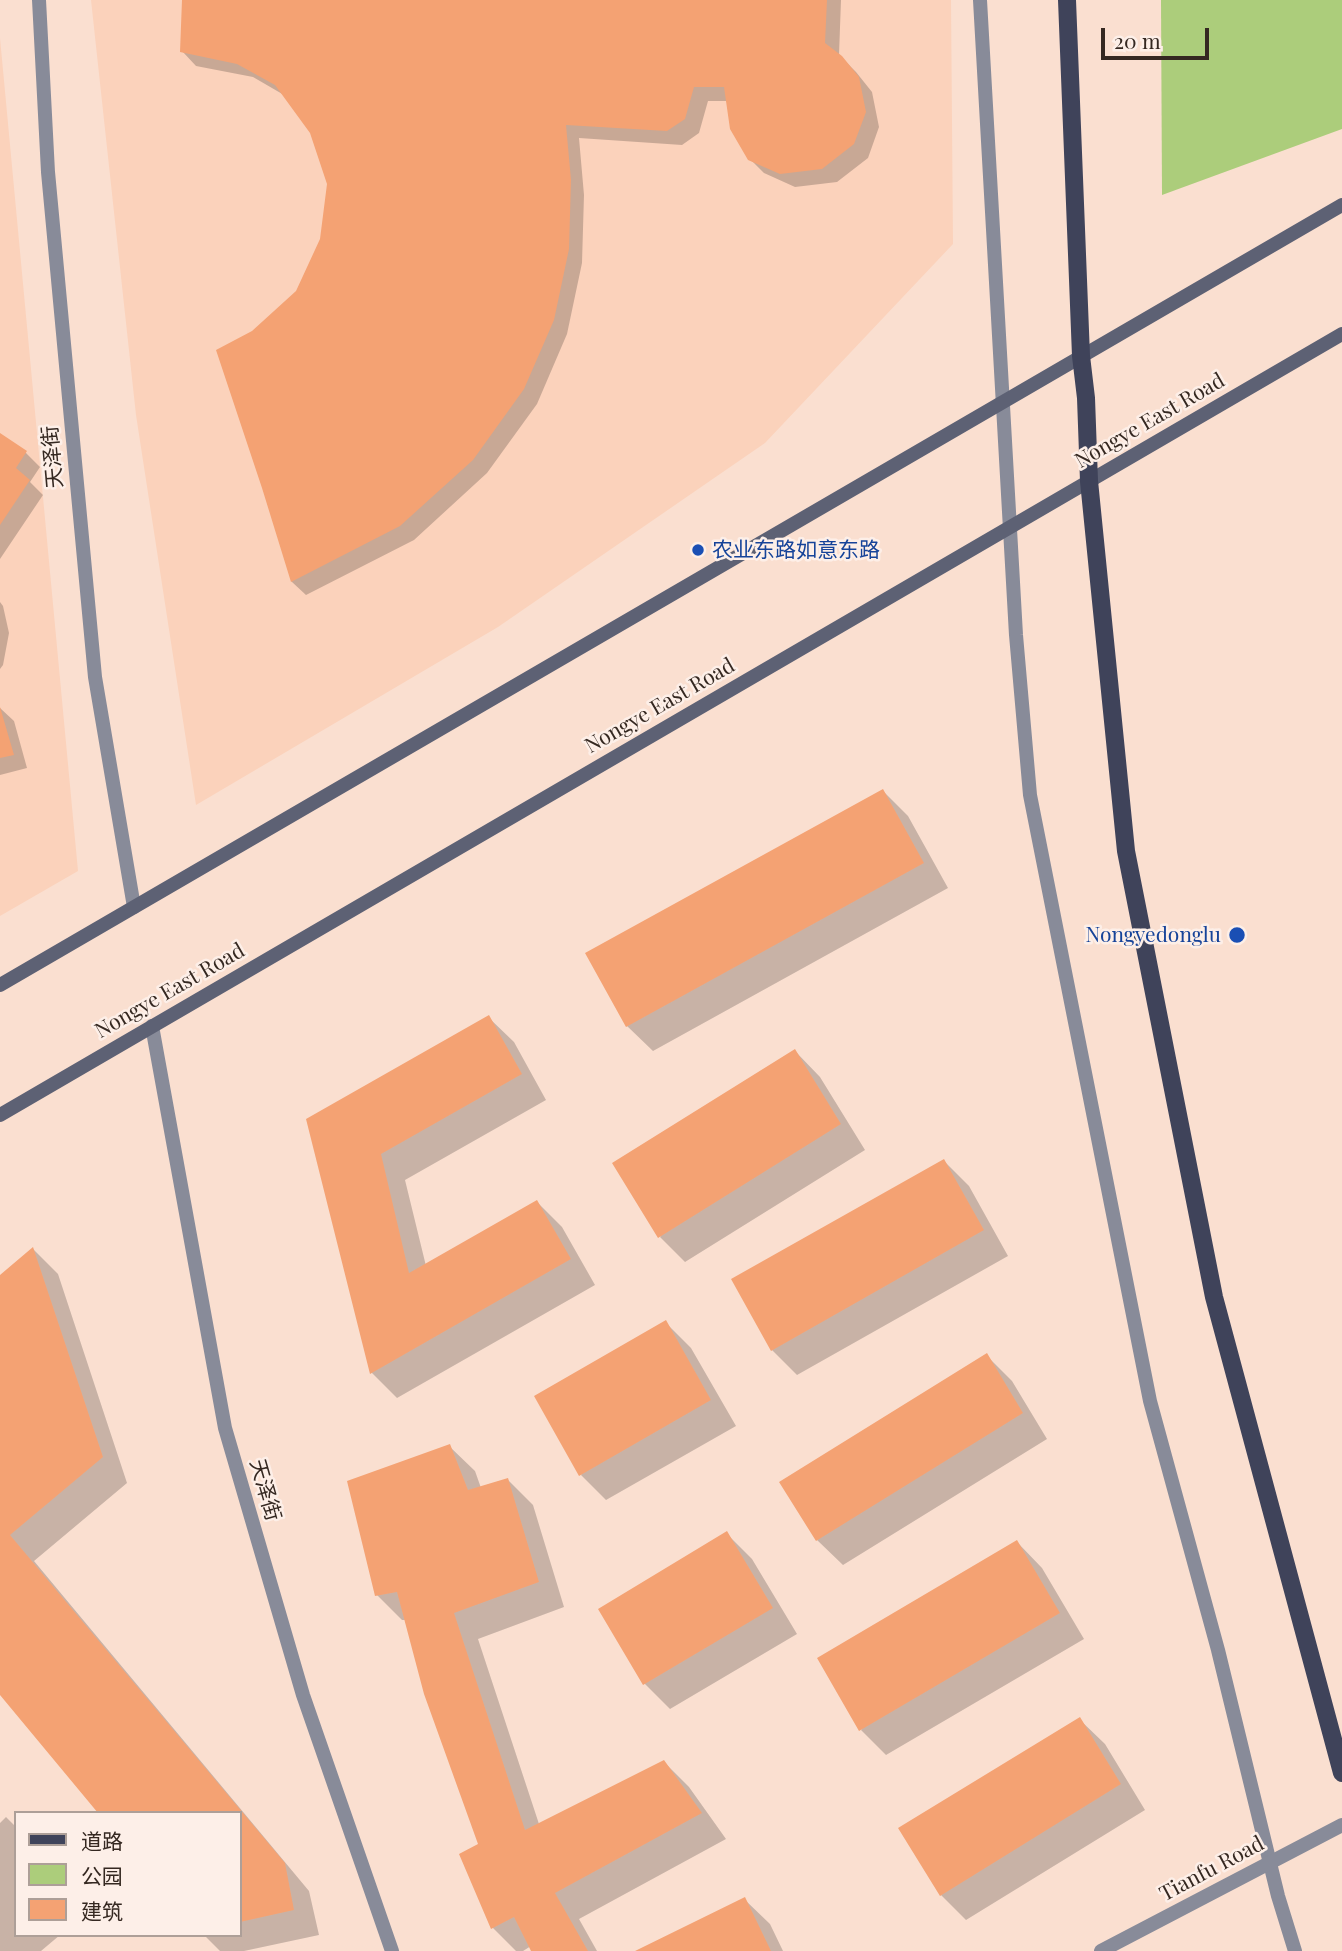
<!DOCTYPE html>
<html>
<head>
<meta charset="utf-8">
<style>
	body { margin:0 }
	#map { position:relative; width:1342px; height:1951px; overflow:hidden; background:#fadfd0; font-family:"Playfair Display","Noto Sans SC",serif }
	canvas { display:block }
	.legend { position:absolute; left:14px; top:1811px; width:228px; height:126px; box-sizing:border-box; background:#fdefe8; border:2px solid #ad9f98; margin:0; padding:9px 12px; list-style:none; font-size:21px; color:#352821 }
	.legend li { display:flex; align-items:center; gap:14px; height:35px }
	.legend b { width:35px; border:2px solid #ad9f98 }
	.scale { position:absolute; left:1101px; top:28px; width:108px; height:32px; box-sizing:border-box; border:4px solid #352821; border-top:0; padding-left:9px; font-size:21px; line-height:24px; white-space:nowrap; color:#352821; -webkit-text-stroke:5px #fdefe8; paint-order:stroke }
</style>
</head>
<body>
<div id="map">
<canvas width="1342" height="1951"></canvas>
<ul class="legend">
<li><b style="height:9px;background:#3f435a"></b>道路</li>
<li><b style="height:19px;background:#accd7b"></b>公园</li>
<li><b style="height:19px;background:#f4a273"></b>建筑</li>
</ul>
<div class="scale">20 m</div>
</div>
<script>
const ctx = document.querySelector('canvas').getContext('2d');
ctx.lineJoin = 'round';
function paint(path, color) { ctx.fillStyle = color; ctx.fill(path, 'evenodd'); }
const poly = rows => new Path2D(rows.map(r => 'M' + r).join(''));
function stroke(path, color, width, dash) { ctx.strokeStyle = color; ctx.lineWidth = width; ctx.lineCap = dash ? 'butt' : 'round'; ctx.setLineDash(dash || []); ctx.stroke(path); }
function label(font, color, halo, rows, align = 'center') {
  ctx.font = font + ' "Playfair Display","Noto Sans SC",serif'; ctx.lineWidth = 5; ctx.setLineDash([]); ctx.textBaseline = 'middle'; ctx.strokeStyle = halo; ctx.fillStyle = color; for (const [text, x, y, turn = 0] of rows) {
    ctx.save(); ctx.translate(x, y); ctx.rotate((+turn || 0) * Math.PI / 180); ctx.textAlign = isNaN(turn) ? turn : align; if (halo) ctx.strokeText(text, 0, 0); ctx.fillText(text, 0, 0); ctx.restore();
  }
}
const built = poly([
	[91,0,951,0,953,244,765,443,498,627,196,805,136,415],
	[0,38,78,871,0,916]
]);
const green = poly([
	[1161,0,1342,0,1342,129,1162,195]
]);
const shadow = poly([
	[184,0,841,0,839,55,856,72,872,92,879,127,868,158,837,182,795,187,764,173,749,158,727,101,708,101,699,133,682,145,579,138,584,195,582,263,567,334,537,404,487,473,414,540,306,595,292,582,264,488,253,333,298,293,322,240,328,184,312,132,284,95,253,77,196,66,182,51],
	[0,435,26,453,40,467,30,482,43,495,0,559],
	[0,602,3,606,9,633,3,665,0,669],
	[0,708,14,721,27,768,0,775],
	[883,791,908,816,948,888,653,1051,627,1026],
	[488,1017,514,1042,546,1100,405,1180,426,1266,537,1202,562,1227,595,1285,397,1398,372,1373,308,1119],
	[795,1051,820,1077,865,1150,685,1262,660,1237],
	[944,1161,969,1186,1008,1256,797,1375,772,1350],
	[33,1249,58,1274,127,1483,34,1561,309,1891,319,1935,244,1951,220,1951,204,1935,240,1935,240,1813,0,1692,0,1277],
	[665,1322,691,1348,736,1426,606,1500,581,1475],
	[987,1356,1012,1381,1047,1439,843,1565,817,1540],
	[449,1446,475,1471,481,1488,508,1480,533,1505,564,1607,478,1639,539,1824,664,1762,689,1787,726,1839,579,1919,597,1951,533,1951,531,1946,523,1951,516,1951,493,1928,461,1855,480,1845,406,1620,402,1620,377,1595],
	[727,1534,752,1559,797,1634,670,1709,645,1684,600,1609],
	[1017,1542,1042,1568,1084,1639,886,1755,861,1730],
	[1079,1719,1105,1744,1145,1810,966,1920,941,1895],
	[6,1817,16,1827,16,1935,60,1935,41,1951,0,1951,0,1823],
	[744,1899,770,1924,783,1951,639,1951]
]);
const building = poly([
	[182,0,827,0,825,43,842,56,859,77,866,112,854,144,822,169,780,174,748,160,730,129,724,87,694,87,685,119,667,131,566,125,571,180,569,249,554,320,524,389,473,460,400,526,291,582,262,488,216,350,252,331,296,291,320,239,327,184,310,133,275,85,237,64,180,52],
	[0,433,27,451,16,468,30,480,0,525],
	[0,707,14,755,0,758],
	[883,789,924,863,626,1027,585,953],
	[489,1015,522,1074,381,1154,409,1273,537,1200,571,1259,370,1374,306,1119],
	[795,1049,841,1124,658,1238,612,1163],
	[944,1159,984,1230,771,1351,731,1279],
	[33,1247,103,1457,10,1535,285,1863,294,1910,240,1922,240,1813,98,1813,0,1695,0,1275],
	[666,1320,711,1400,579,1476,534,1396],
	[987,1353,1023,1413,816,1541,779,1482],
	[450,1444,468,1490,508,1478,539,1582,454,1613,525,1830,664,1760,702,1813,555,1893,588,1951,531,1951,514,1917,491,1929,459,1854,478,1844,424,1694,397,1592,375,1596,347,1481],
	[727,1531,773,1608,643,1685,598,1609],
	[1017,1540,1060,1613,859,1731,817,1658],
	[1080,1717,1121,1784,940,1896,898,1828],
	[745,1897,771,1951,635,1951]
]);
const minor = poly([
	[980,0,1016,635,1030,795,1150,1401,1218,1650,1278,1896,1295,1951]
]);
const tertiary = poly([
	[39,0,48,172,95,677,134,907],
	[152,1026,225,1428,303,1695,392,1951],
	[1101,1951,1342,1825]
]);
const secondary = poly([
	[0,985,1342,205],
	[0,1115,1342,334]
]);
const primary = poly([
	[1067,0,1081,356,1086,398,1089,481,1126,851,1214,1297,1342,1773]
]);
const markers = [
	[698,550,7,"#1a4fb4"],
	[1237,935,9,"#1a4fb4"]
];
const streetNames = [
	["Nongye East Road",1150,421,-30],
	["天泽街",53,457,-95],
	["Nongye East Road",660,706,-30],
	["Nongye East Road",170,991,-30],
	["天泽街",265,1490,74],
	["Tianfu Road",1212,1869,-28]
];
const transitNames = [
	["农业东路如意东路",712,550],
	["Nongyedonglu",1221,935,"right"]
];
paint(built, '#fbd2bb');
paint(green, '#accd7b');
paint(shadow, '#0003');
paint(building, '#f4a273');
stroke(minor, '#888b99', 14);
stroke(tertiary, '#888b99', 14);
stroke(secondary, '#5d6174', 14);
stroke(primary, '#3f435a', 18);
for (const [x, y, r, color] of markers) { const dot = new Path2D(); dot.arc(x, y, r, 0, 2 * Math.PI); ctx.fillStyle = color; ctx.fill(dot); stroke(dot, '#fdefe8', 2.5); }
label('21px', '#352821', '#fdefe8', streetNames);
label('21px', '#164399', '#fdefe8', transitNames, 'left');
</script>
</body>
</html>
